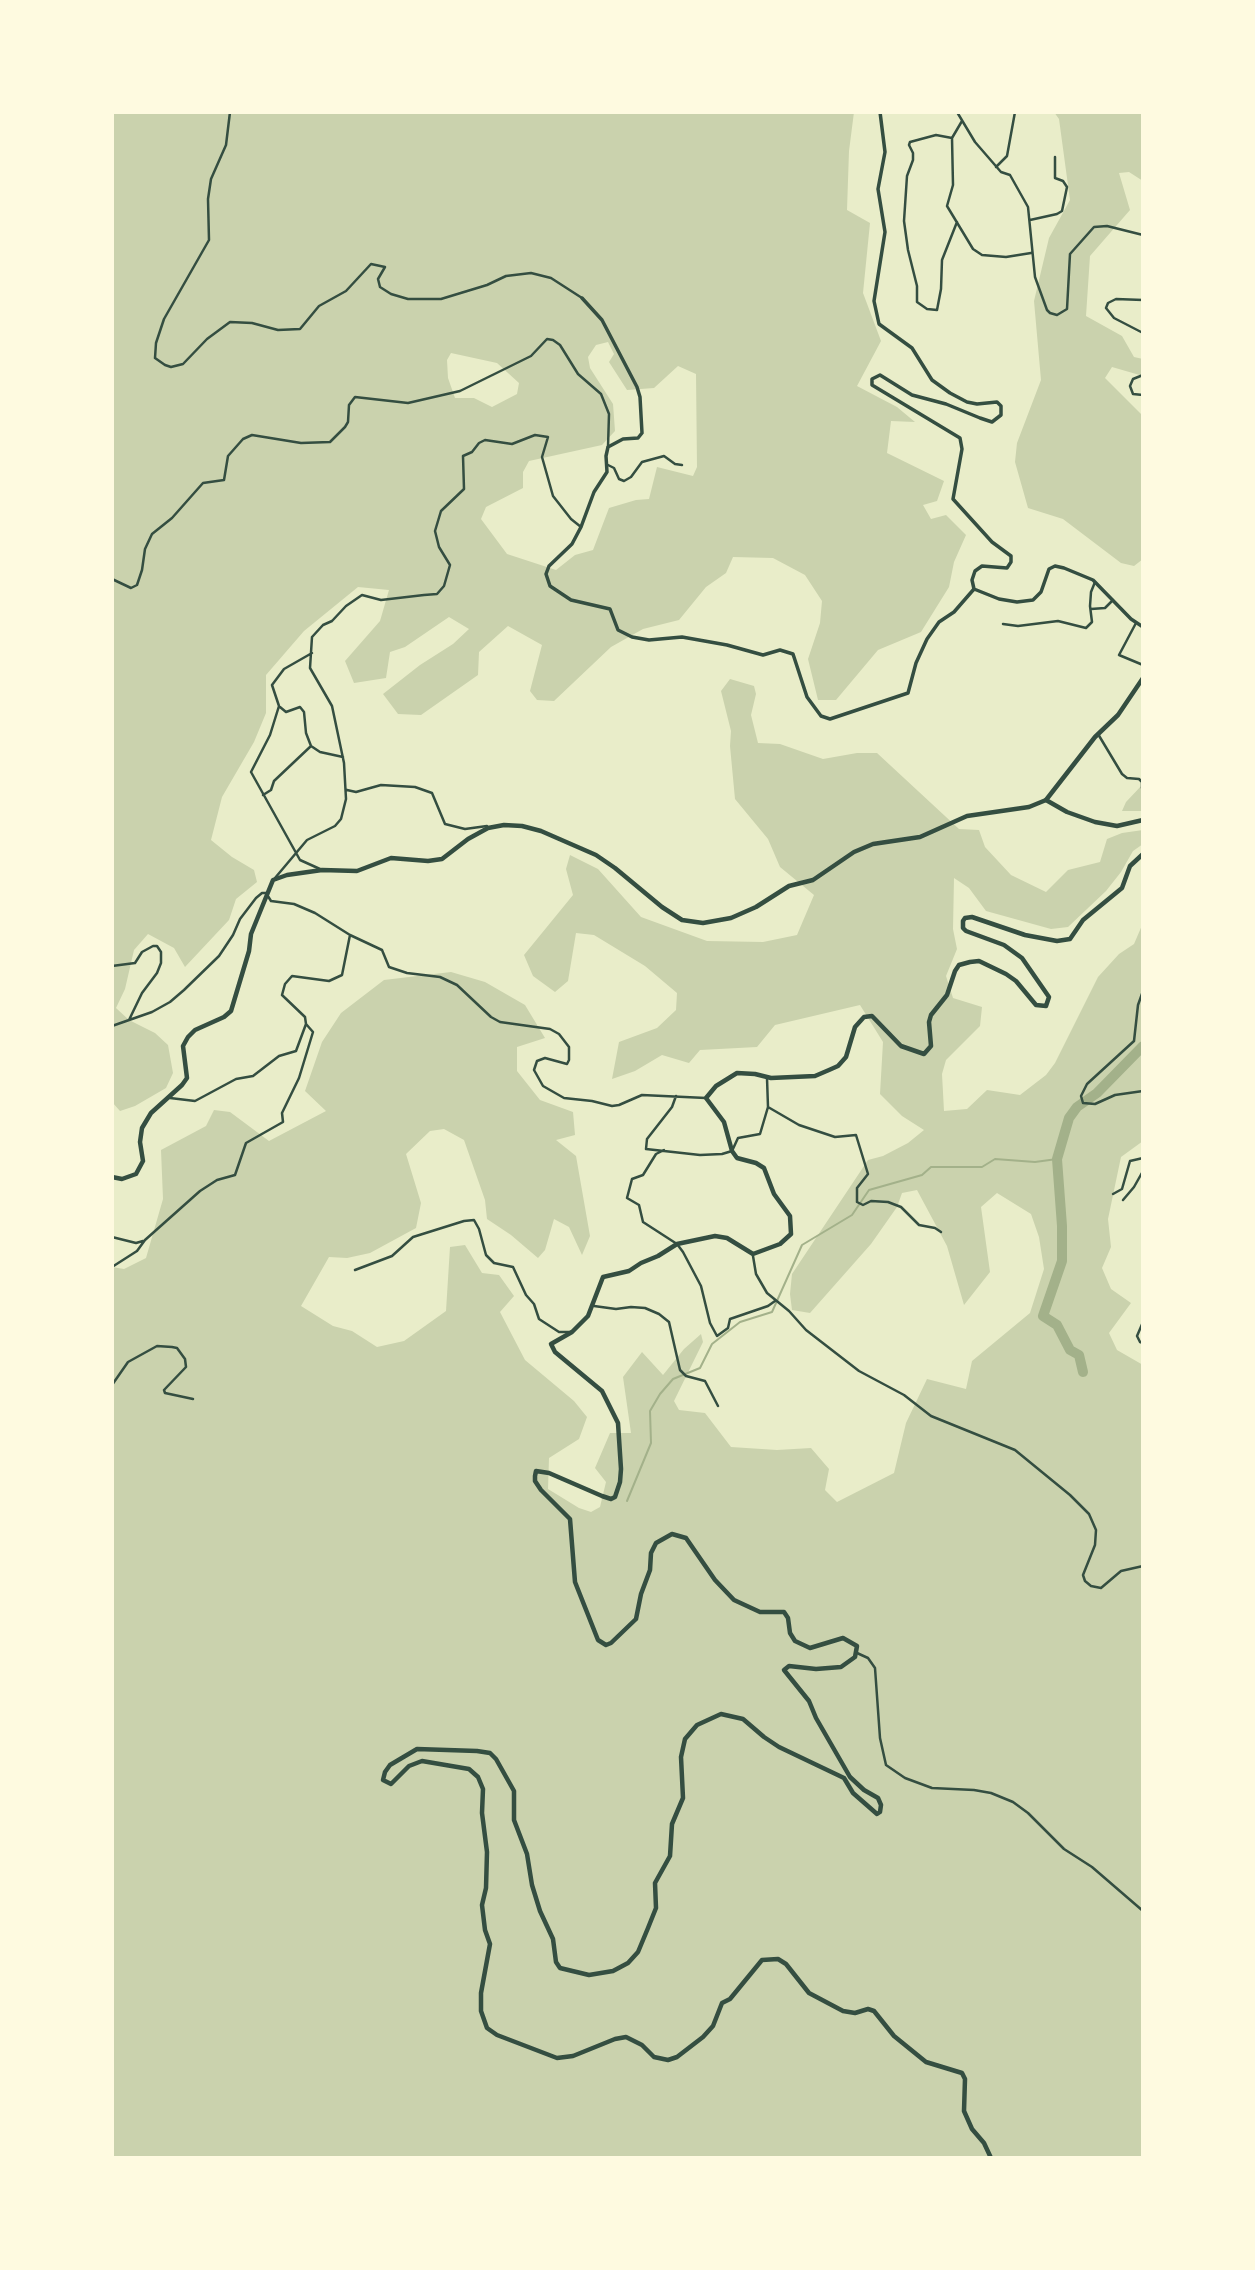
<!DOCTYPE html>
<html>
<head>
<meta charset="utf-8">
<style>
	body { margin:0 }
	#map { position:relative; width:1255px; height:2270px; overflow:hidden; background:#e9edc9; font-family:"Fira Sans Condensed",sans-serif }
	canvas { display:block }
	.frame { position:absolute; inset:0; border:114px solid #fefae0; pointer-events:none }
</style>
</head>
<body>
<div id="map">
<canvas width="1255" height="2270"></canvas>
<div class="frame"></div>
</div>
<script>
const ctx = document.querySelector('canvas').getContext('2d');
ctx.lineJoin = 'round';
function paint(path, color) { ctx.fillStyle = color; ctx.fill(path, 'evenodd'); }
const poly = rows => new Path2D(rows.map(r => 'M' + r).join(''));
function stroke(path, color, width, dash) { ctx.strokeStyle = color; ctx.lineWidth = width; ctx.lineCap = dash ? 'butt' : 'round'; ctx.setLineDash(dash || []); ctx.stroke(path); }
const green = poly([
	[112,112,854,112,849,151,847,210,870,223,863,293,881,341,857,386,897,407,915,422,891,421,887,453,944,481,937,501,923,505,931,519,946,515,966,535,954,562,949,587,921,632,878,650,836,700,818,700,808,659,820,623,822,601,805,575,773,558,733,557,726,573,706,587,679,620,643,629,611,647,554,701,537,700,530,691,542,645,508,626,479,652,478,675,421,715,398,714,383,694,420,665,453,644,469,629,449,617,405,647,390,652,386,678,354,683,345,661,380,621,389,590,358,587,304,631,266,675,266,713,254,742,222,797,211,840,232,857,254,870,257,882,236,899,229,920,185,967,174,948,148,934,134,950,125,989,116,1008,129,1020,155,1033,168,1045,173,1073,166,1088,135,1106,120,1111,112,1102],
	[608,342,614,354,609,362,627,390,654,388,678,366,696,374,697,467,693,476,657,467,649,499,636,500,609,508,593,550,575,555,556,570,507,554,481,519,486,507,523,488,523,472,529,461,602,445,615,431,613,404,590,368,588,357,596,345],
	[451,353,497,363,519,383,517,394,492,407,474,398,455,398,448,378,447,360],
	[1054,112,1143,112,1143,181,1129,172,1119,173,1130,210,1090,256,1086,316,1122,336,1134,357,1143,359,1143,376,1112,367,1105,378,1143,416,1143,559,1134,566,1121,563,1063,519,1028,508,1015,462,1017,443,1041,380,1034,301,1049,238,1070,200,1059,119],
	[730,679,754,686,756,694,751,715,758,743,780,744,823,759,857,753,877,753,959,829,979,830,985,847,1011,875,1046,892,1068,870,1100,862,1107,839,1122,833,1143,830,1143,844,1133,851,1121,872,1106,891,1068,927,1051,929,986,911,969,888,954,878,953,929,957,949,946,976,953,998,982,1007,980,1026,946,1060,942,1074,944,1111,967,1109,987,1090,1020,1095,1046,1075,1055,1063,1098,977,1119,954,1134,944,1143,923,1143,1141,1121,1157,1108,1219,1111,1247,1102,1268,1111,1289,1131,1303,1109,1333,1117,1350,1143,1365,1143,2158,112,2158,112,1267,124,1269,146,1258,163,1199,161,1150,206,1126,214,1110,230,1112,269,1141,326,1111,305,1091,322,1042,341,1013,384,980,451,972,485,982,525,1005,545,1038,517,1047,517,1071,540,1100,573,1112,575,1135,556,1140,576,1156,590,1236,582,1255,569,1227,554,1219,545,1250,538,1258,511,1235,487,1219,485,1200,464,1140,444,1129,430,1131,406,1154,421,1203,416,1228,370,1253,347,1258,329,1257,301,1306,333,1326,352,1331,377,1347,404,1341,446,1311,450,1247,465,1245,482,1273,499,1275,514,1296,500,1312,525,1360,574,1401,587,1417,579,1439,549,1458,548,1489,579,1508,591,1512,600,1507,606,1482,595,1468,610,1433,631,1433,623,1377,642,1352,663,1375,684,1349,701,1334,703,1342,674,1401,679,1410,705,1413,731,1447,777,1450,811,1448,829,1469,825,1490,837,1502,894,1473,906,1423,927,1379,966,1389,972,1361,1030,1313,1044,1269,1039,1237,1031,1214,997,1193,981,1207,990,1272,964,1305,947,1246,917,1190,902,1193,897,1207,871,1244,810,1313,792,1310,790,1294,792,1274,868,1160,883,1156,908,1143,924,1130,902,1116,880,1094,883,1042,860,1005,775,1025,757,1047,700,1050,689,1063,662,1055,635,1071,612,1079,619,1042,657,1028,676,1010,677,993,645,966,594,935,576,933,568,981,555,992,533,976,524,955,573,895,566,869,570,855,598,869,641,917,707,941,763,942,797,935,814,895,780,867,768,839,735,799,730,746,731,731,721,691],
	[1143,784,1143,811,1122,811,1126,802]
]);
const stream = poly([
	[627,1501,651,1443,650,1411,660,1394,673,1379,700,1368,712,1344,740,1322,772,1312,802,1245,852,1215,869,1190,922,1175,931,1167,982,1167,995,1159,1035,1162,1057,1159]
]);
const river = poly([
	[1083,1372,1079,1355,1070,1350,1057,1325,1043,1316,1062,1261,1062,1226,1057,1159,1069,1118,1077,1107,1097,1093,1143,1046]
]);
const minor = poly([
	[230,112,226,145,211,179,208,199,209,240,164,319,156,343,155,358,165,365,171,367,183,364,207,339,230,322,252,323,278,330,300,329,319,306,346,291,371,264,385,267,378,279,380,287,391,294,408,299,441,299,487,285,506,276,531,273,551,278,582,298],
	[957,112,975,142,1001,172,1010,175,1028,207,1035,277,1047,310,1050,313,1057,315,1067,309,1070,254,1094,227,1107,226,1143,235],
	[962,121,952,138,953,185,947,206,973,249,982,255,1006,257,1031,253],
	[952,138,936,135,910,142,909,145,913,153,913,160,907,176,904,221,908,250,917,286,917,302,927,309,937,310,941,289,942,260,957,222],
	[996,167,1007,156,1015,112],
	[1030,220,1057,214,1062,211,1067,187,1063,181,1055,178,1055,157],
	[1143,300,1116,299,1108,303,1106,308,1114,318,1143,333],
	[1143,375,1133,379,1130,386,1133,394,1143,395],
	[608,465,614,468,619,479,624,481,631,477,642,462,664,456,675,464,682,465],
	[112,579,131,588,137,585,142,570,145,549,152,534,172,518,203,483,224,480,228,456,243,439,252,435,301,443,330,442,345,427,348,422,349,405,355,397,408,403,460,391,531,356,547,339,553,340,560,345,578,374,601,394,609,414,608,447],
	[1091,609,1105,608,1113,600],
	[1136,623,1119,655,1143,665],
	[1003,624,1018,626,1058,621,1086,628,1092,622,1090,606,1091,592,1095,582],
	[312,653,284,669,272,685,279,706,270,735,251,772,300,860,320,869],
	[280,707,286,712,300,707,304,712,306,733,311,746,320,752,343,757],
	[1098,734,1122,774,1127,778,1139,779,1142,782,1142,788],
	[347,790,356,792,381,785,415,787,432,793,445,824,465,829,487,826,488,828],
	[263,795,271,790,274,781,311,746],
	[275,878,307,840,335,826,341,819,346,799,344,763,332,706,310,668,312,637,323,625,332,621,346,606,362,595,381,600,424,595,437,594,444,586,450,565,439,547,435,531,441,511,464,489,463,456,472,452,479,443,485,440,512,444,535,435,548,437,542,457,553,496,571,519,581,527],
	[112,966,135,963,142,952,153,946,157,946,161,952,161,963,157,973,142,993,129,1020],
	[1143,991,1138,1005,1134,1041,1087,1084,1081,1096,1083,1103,1095,1104,1115,1095,1143,1091],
	[112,1026,152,1012,170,1002,184,990,219,956,233,935,240,919,256,898,262,893,266,893,271,901,294,904,315,913,350,935,382,950,389,967,407,973,440,977,457,985,491,1017,500,1022,550,1029,559,1034,569,1047,569,1060,567,1064,545,1058,537,1061,534,1070,543,1086,564,1098,592,1101,612,1106,619,1105,642,1095,706,1098],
	[676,1096,672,1107,647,1139,646,1149,700,1155,722,1154,732,1151,738,1138,760,1134,768,1107,767,1078],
	[170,1098,195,1101,236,1079,253,1076,279,1056,296,1051,306,1024],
	[768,1107,799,1125,835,1137,856,1135,868,1174,857,1188,857,1202,863,1205,871,1201,888,1202,901,1207,919,1225,935,1228,941,1232],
	[664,1150,656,1154,643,1175,632,1179,627,1198,639,1205,643,1222,677,1244,683,1252,701,1286,710,1323,717,1336,728,1328,730,1319,768,1306,775,1301],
	[1113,1194,1122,1189,1130,1161,1143,1158],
	[1123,1200,1134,1187,1143,1171],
	[112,1237,136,1243,143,1241],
	[753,1256,756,1274,767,1293,789,1311,806,1330,859,1371,904,1395,931,1416,1015,1450,1070,1495,1089,1514,1096,1530,1095,1545,1083,1575,1085,1581,1091,1586,1101,1588,1121,1571,1143,1566],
	[112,1267,137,1251,145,1240,200,1191,217,1180,235,1175,246,1143,283,1122,282,1113,299,1078,313,1032,306,1024,305,1017,282,995,285,984,292,976,329,981,342,975,350,935],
	[355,1270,392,1256,413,1237,464,1221,474,1220,479,1229,486,1255,494,1263,513,1267,526,1295,534,1304,539,1319,559,1332,571,1332],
	[594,1306,616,1309,631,1307,645,1308,659,1314,669,1322,680,1370,686,1376,705,1381,718,1406],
	[1143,1322,1137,1336,1140,1342,1143,1343],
	[112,1385,128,1362,157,1346,172,1347,177,1348,185,1359,186,1367,164,1390,165,1393,193,1399],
	[857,1653,868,1658,875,1668,880,1738,886,1765,905,1778,932,1788,974,1790,991,1793,1013,1802,1028,1813,1064,1849,1092,1867,1143,1911]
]);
const tertiary = poly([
	[582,298,602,320,637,387,640,397,642,433,638,438,623,439,608,447,606,456,607,472,594,492,581,527,572,544,549,566,546,574,550,586,571,600,610,609,618,630,632,637,649,640,682,637,727,645,763,655,780,650,793,654,807,697,821,716,830,719,908,693,916,663,927,639,939,622,954,612,974,589,972,580,975,571,982,566,1007,568,1011,562,1011,556,992,542,953,499,962,449,960,438,872,385,872,379,880,375,912,395,946,404,980,418,992,422,1001,415,1001,406,997,402,977,404,967,402,950,393,932,380,912,348,879,324,874,301,885,232,878,189,885,152,880,112],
	[974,589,999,599,1017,602,1033,600,1041,592,1049,569,1055,566,1064,568,1093,580,1131,619,1143,627]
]);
const secondary = poly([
	[112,1177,122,1179,136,1174,143,1161,140,1142,142,1128,151,1113,182,1085,187,1078,183,1046,188,1037,195,1030,224,1017,231,1011,249,951,251,934,273,880,287,875,322,870,357,871,391,858,428,861,442,859,468,839,488,828,504,825,522,826,541,831,596,855,615,868,662,907,682,920,703,923,731,918,756,907,789,886,813,880,854,852,873,844,920,837,967,816,1029,807,1046,800]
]);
const primary = poly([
	[1143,678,1118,715,1095,737,1046,800,1067,812,1095,822,1117,826,1143,820],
	[991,2158,984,2143,972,2129,964,2111,965,2079,962,2073,926,2062,894,2036,874,2011,868,2009,855,2013,843,2011,809,1993,786,1964,778,1959,762,1960,730,1999,722,2003,713,2026,703,2037,677,2057,668,2060,654,2057,642,2045,626,2037,615,2039,573,2056,557,2058,497,2035,487,2028,481,2011,481,1993,490,1944,485,1930,482,1905,486,1888,487,1852,482,1813,483,1789,478,1777,469,1769,422,1761,409,1766,391,1784,383,1780,385,1772,390,1765,417,1749,477,1751,490,1753,496,1759,514,1791,514,1820,527,1854,532,1885,540,1911,553,1939,556,1962,560,1968,589,1975,613,1971,628,1963,638,1952,648,1928,656,1908,655,1883,670,1856,672,1824,683,1798,681,1757,685,1739,697,1725,721,1714,743,1719,764,1737,779,1747,844,1778,853,1793,877,1814,880,1812,881,1805,878,1798,864,1790,850,1777,816,1718,809,1701,784,1670,789,1666,816,1669,841,1667,855,1657,857,1646,843,1638,810,1648,795,1641,790,1633,788,1618,784,1612,760,1612,734,1600,715,1580,686,1538,672,1534,656,1543,651,1553,650,1570,641,1594,636,1619,611,1643,606,1645,598,1640,575,1582,570,1519,541,1490,535,1481,535,1476,536,1471,549,1473,602,1496,611,1499,615,1497,620,1482,621,1469,618,1423,602,1391,555,1352,551,1344,572,1332,588,1316,603,1277,629,1271,641,1263,658,1256,677,1244,715,1236,727,1238,753,1254,780,1244,791,1234,790,1216,774,1194,764,1168,756,1163,737,1158,732,1151,724,1122,706,1098,716,1086,737,1073,755,1074,771,1078,815,1076,829,1070,838,1066,846,1057,855,1027,864,1017,872,1016,901,1046,924,1054,931,1046,929,1022,931,1015,947,995,955,971,959,965,970,962,979,961,1006,974,1016,981,1036,1005,1046,1006,1049,997,1022,958,1004,945,966,931,963,928,963,921,965,918,972,917,1025,935,1057,941,1070,939,1083,920,1122,888,1130,866,1143,854]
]);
paint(green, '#cad2ad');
stroke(stream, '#a3b18a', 2);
stroke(river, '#a3b18a', 10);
stroke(minor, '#344e41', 2.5);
stroke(tertiary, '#344e41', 3.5);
stroke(secondary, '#344e41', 4.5);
stroke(primary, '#344e41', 4.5);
</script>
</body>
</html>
